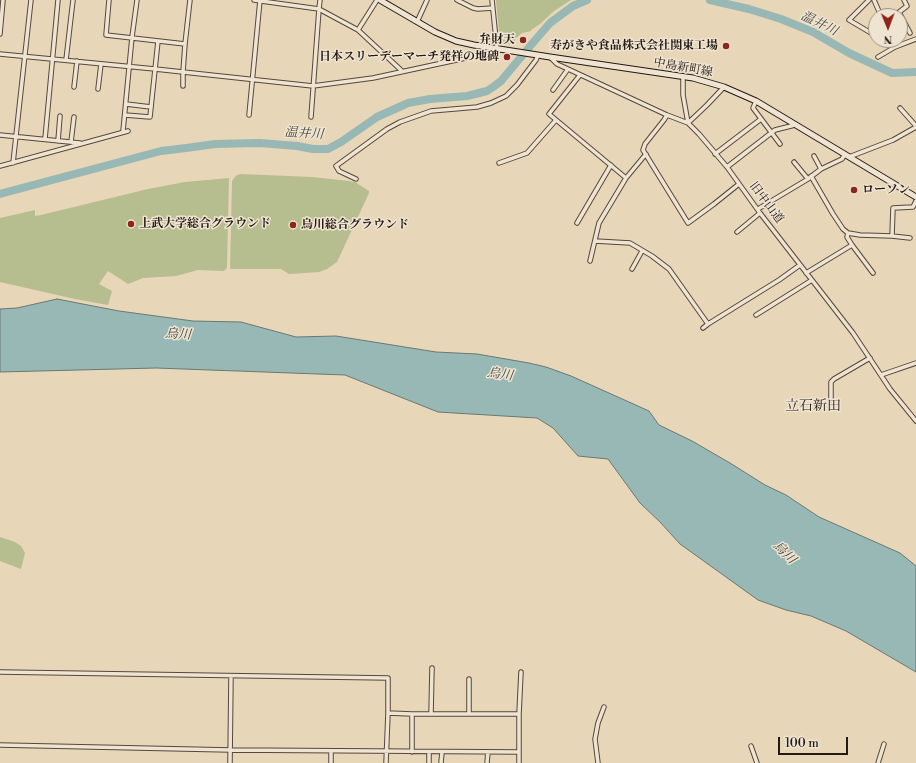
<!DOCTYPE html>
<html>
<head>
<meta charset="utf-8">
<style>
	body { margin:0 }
	#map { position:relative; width:916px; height:763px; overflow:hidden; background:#e7d6b8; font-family:"Libre Bodoni",serif }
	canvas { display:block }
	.north { position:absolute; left:868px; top:8px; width:40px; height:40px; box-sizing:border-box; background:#efe4d1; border:1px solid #9e9385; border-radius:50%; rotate:179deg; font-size:11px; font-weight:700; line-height:16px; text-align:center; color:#241913 }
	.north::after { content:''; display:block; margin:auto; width:14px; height:18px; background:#8f2418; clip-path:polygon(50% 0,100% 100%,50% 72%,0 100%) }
	.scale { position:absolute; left:778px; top:737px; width:70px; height:18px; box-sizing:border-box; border:2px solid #241913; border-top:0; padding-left:5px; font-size:12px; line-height:14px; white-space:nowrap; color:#241913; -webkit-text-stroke:3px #efe4d1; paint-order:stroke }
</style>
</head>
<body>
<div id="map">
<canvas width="916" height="763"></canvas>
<div class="north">N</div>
<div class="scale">100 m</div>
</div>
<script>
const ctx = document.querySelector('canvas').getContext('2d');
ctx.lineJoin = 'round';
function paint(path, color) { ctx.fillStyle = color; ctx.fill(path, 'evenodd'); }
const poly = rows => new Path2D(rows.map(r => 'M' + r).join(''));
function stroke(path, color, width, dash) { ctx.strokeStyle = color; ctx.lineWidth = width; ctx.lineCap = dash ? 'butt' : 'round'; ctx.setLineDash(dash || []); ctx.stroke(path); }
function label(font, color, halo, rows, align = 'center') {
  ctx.font = font + ' "Libre Bodoni","Noto Serif JP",serif'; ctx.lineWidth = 3; ctx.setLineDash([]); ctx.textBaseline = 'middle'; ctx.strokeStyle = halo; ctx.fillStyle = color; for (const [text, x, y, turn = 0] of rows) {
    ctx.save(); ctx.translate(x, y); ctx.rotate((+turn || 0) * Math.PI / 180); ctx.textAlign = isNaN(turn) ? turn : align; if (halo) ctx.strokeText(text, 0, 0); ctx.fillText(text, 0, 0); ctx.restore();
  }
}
const green = poly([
	[496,0,571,0,554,11,540,24,531,30,531,31,522,33,516,38,514,42,511,44,504,43,500,41],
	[241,174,312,177,349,181,355,182,369,191,369,193,337,262,327,269,319,272,289,274,281,269,230,269,232,181,234,178,237,175],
	[229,178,227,267,226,269,224,271,198,270,176,276,143,278,128,284,108,271,99,284,112,291,108,305,75,299,0,282,0,218,35,210,35,216,41,215,148,189,185,182],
	[0,537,15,542,21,546,25,553,21,569,0,561]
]);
const water = poly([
	[57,299,119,311,193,321,241,322,296,337,336,336,436,352,477,354,529,363,546,367,571,376,649,411,659,425,692,441,730,463,765,485,786,495,819,517,900,553,916,566,916,672,846,631,811,616,786,610,758,600,680,544,660,522,640,503,608,459,578,456,553,428,537,418,438,412,345,375,156,368,0,372,0,309,17,308,57,299]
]);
const river = poly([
	[710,0,749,9,781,19,813,32,849,53,892,73,916,72],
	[0,194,161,151,186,148,215,144,260,143,297,146,313,149,328,149,341,142,377,117,408,103,430,99,467,96,487,91,493,87,501,81,531,45,550,23,573,6,587,0]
]);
const street = poly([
	[109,0,106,35,185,44],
	[254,0,319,9,358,30,402,71],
	[457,0,473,8,478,9,493,8],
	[492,0,497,49],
	[869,0,849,20,871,33,876,29],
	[874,0,881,16],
	[899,12,910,33],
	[894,16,907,6,904,0],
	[417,22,427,0],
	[358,30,377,0],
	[0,34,3,0],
	[892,40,895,47],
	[0,54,155,69,313,86,373,78,475,56,481,54,484,46],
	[550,57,557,64,568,69,667,115,688,123,699,134,727,167,760,213,853,333,890,389,916,421],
	[878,57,895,47,916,39],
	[66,60,73,0],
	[580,75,549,114,626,178],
	[683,77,683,95,688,123,707,105,724,87],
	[183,86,183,72,185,44,190,0],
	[74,87,77,61],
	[98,89,101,64],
	[553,90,568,69],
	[756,101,753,108,780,144],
	[126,104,151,107],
	[900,108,916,126],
	[125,115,150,117,158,41],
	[249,115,260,0],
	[667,115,664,120,645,144,643,150,688,223,714,204,739,184],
	[311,117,319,9,320,0],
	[123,131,132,37,137,0],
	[0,135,80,143],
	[45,139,58,0],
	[58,141,60,116],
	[71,142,74,117],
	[715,154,761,119],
	[814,156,821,169],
	[849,157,893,140,916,127],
	[794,162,808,179],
	[13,163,31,0],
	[499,163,527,153,556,120],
	[0,166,128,131],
	[727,167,775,130,795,125],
	[811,176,833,214,843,229,848,233,860,235,892,236,910,238],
	[356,179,339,171,336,166,387,129,400,122,431,111,477,107,491,103,506,96,517,85,536,60,538,55],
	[758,209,808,179,821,169,842,159,845,154],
	[577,223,611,165],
	[737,232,760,213],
	[848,233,847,237,852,245,873,273],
	[892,236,893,208,913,207,916,201],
	[595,241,630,243,652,256,669,269,674,276,708,324],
	[590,261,599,223,626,178,646,154],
	[632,269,642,251],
	[806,273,852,245],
	[756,315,812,280],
	[703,328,708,324,779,280,800,265],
	[881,375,916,363],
	[831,401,831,382,834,379,870,358],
	[0,672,388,678,388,713,386,763],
	[388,713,412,714,519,714,519,763],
	[469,713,469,679],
	[431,714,432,668],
	[519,714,521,672],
	[0,745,230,750,519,752],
	[751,746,757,763],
	[331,751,331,763],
	[412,752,412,714],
	[230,763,231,676],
	[429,763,429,752],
	[441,763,442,752],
	[487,763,488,752],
	[598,763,595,739,598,723,604,707],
	[878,763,884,744]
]);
const secondary = poly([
	[380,0,435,32,456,41,474,45,550,57,693,78,724,87,756,101,916,197]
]);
const markers = [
	[523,40,4,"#8f2418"],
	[726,46,4,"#8f2418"],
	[507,57,4,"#8f2418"],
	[854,190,4,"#8f2418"],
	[131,224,4,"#8f2418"],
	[293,225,4,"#8f2418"]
];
const poiNames = [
	["弁財天",515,40],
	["寿がきや食品株式会社関東工場",718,46],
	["日本スリーデーマーチ発祥の地碑",499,57],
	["ローソン",862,190,"left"],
	["上武大学総合グラウンド",139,224,"left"],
	["烏川総合グラウンド",301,225,"left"]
];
const streetNames = [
	["中島新町線",683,68,10],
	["旧中山道",766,203,53]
];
const waterNames = [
	["温井川",819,24,26],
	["温井川",304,134,4],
	["烏川",178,335,4],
	["烏川",500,375,8],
	["烏川",784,553,45]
];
const quarterNames = [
	["立石新田",813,407]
];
paint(green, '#b6bd8e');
paint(water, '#97b8b4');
stroke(water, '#697874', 1);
stroke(river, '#97b8b4', 8);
stroke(street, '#55483c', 5.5);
stroke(secondary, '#241913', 7);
stroke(street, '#efe4d1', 3.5);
stroke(secondary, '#efe4d1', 5);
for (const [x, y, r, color] of markers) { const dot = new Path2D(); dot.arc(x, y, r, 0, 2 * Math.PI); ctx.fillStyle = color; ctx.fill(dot); stroke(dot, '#efe4d1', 1.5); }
label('bold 12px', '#241913', '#efe4d1', poiNames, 'right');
label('12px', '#241913', '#efe4d1', streetNames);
label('italic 13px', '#464943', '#efe4d1', waterNames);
label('14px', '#241913', '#efe4d1', quarterNames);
</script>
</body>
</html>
